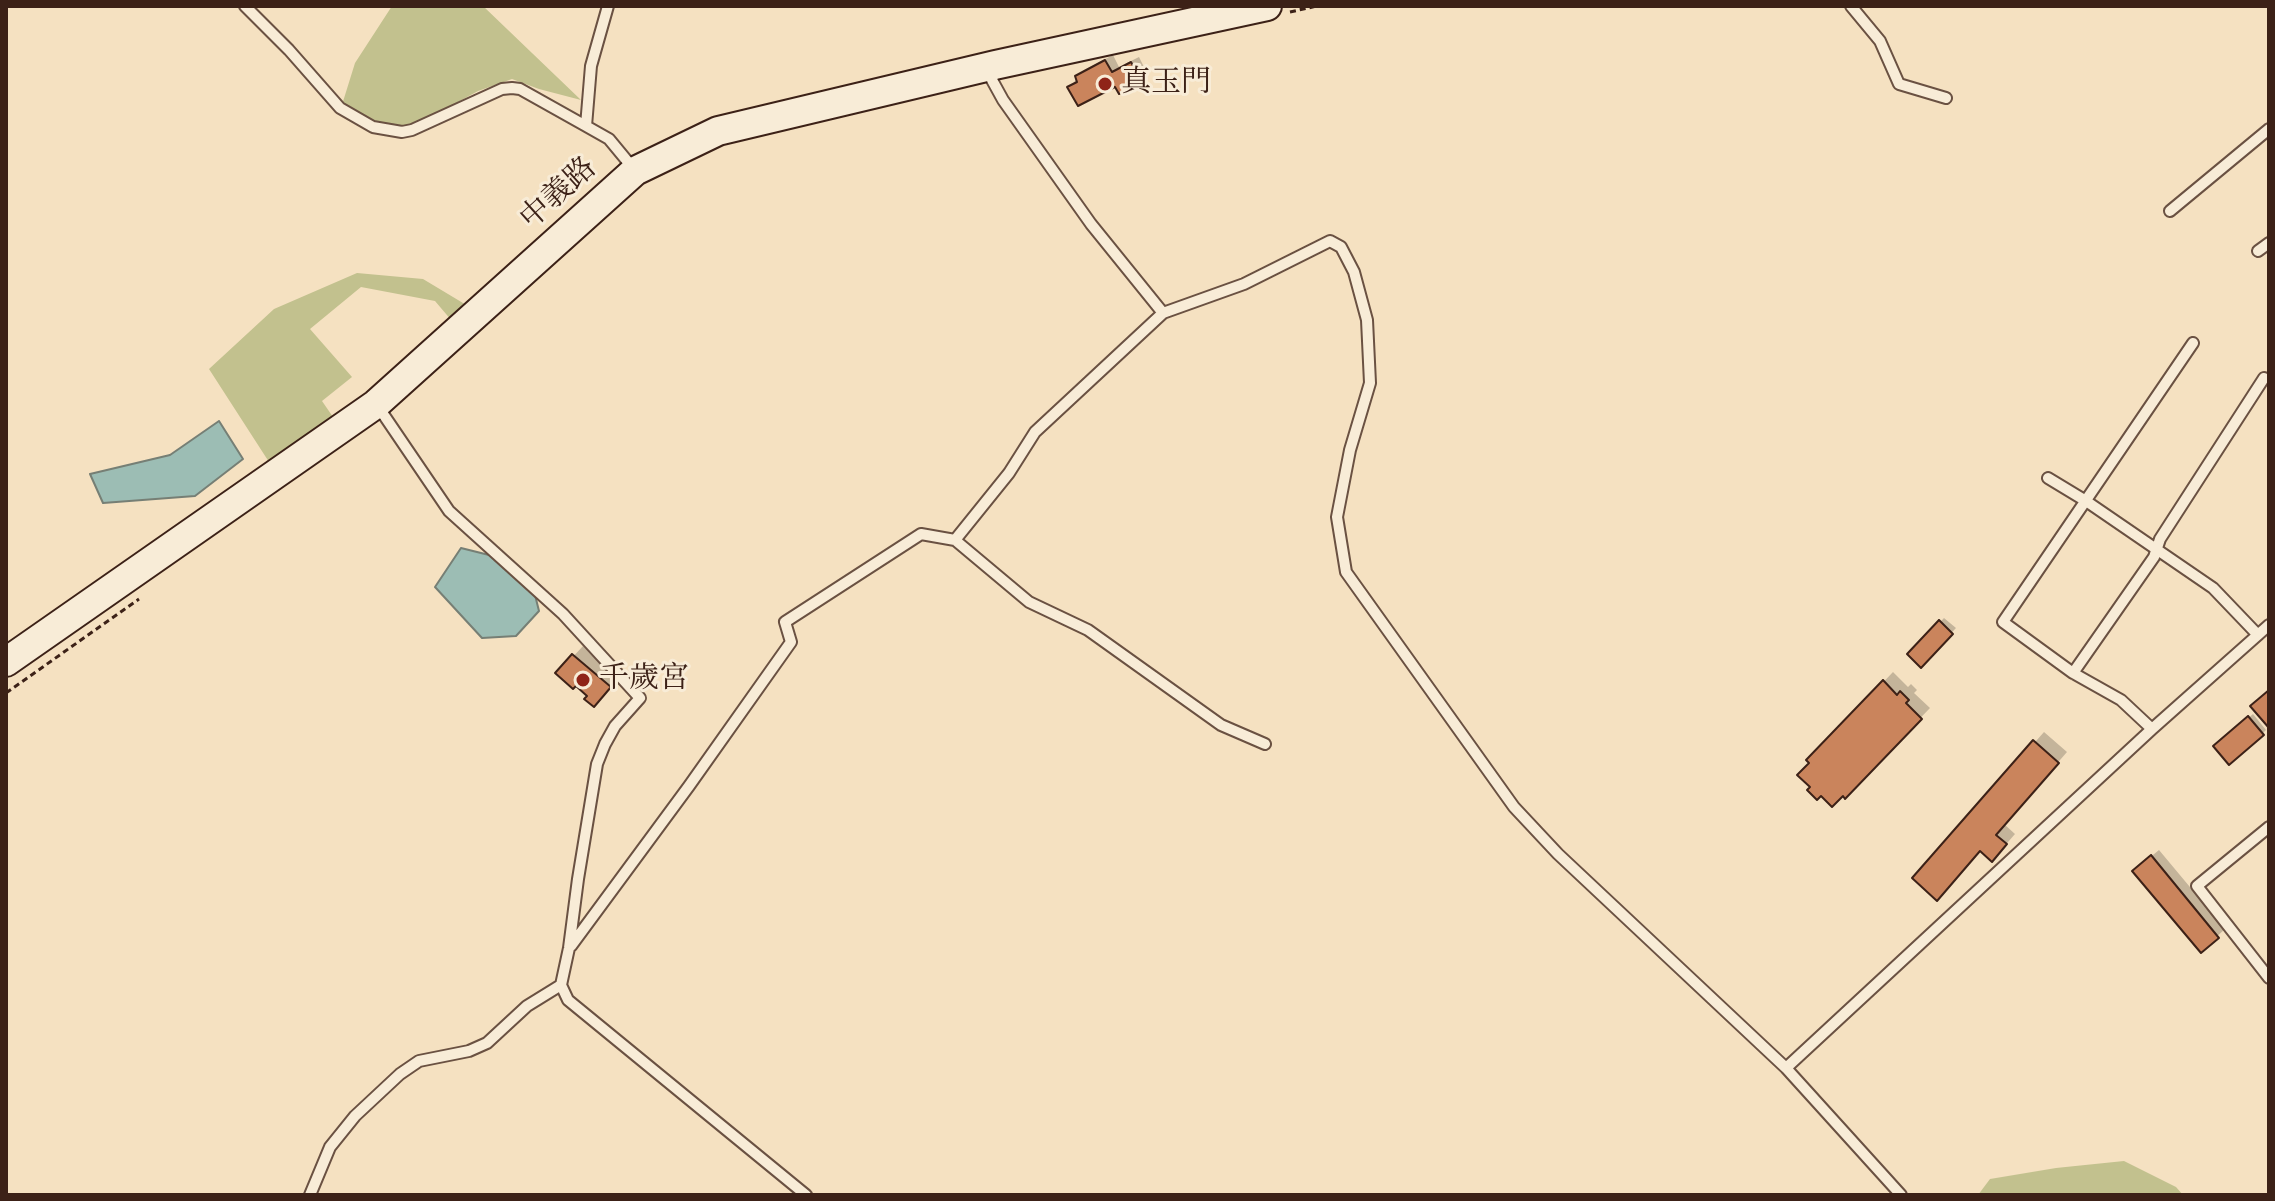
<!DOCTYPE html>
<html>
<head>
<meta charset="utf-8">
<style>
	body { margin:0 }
	#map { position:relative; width:2275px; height:1201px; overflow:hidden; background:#f5e1c1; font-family:"IM FELL French Canon",serif }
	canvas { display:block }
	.frame { position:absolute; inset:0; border:8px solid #3c2117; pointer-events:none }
</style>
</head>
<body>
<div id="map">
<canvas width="2275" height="1201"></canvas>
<div class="frame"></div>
</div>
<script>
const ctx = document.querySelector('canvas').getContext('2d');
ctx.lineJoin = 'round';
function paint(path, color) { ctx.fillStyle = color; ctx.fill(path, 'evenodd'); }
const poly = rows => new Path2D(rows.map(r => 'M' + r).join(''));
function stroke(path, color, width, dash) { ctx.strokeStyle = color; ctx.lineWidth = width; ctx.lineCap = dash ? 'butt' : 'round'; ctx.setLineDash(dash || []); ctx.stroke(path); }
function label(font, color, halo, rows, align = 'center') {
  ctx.font = font + ' "IM FELL French Canon","Noto Serif TC",serif'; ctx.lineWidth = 6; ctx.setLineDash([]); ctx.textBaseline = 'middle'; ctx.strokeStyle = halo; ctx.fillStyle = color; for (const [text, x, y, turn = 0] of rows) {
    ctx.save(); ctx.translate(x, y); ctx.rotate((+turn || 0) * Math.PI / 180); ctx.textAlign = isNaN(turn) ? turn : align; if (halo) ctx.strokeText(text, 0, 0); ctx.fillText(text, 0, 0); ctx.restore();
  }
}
const green = poly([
	[392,6,483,6,581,100,539,89,512,79,478,91,398,135,341,108,355,63],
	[357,273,423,279,468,306,452,321,435,301,361,287,310,329,352,377,322,401,333,417,269,462,209,369,274,309],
	[2124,1161,2176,1187,2183,1195,1978,1195,1990,1179,2056,1168]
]);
const water = poly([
	[219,421,243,459,195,496,103,503,90,474,170,455,219,421],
	[461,548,497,557,533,587,539,611,516,636,482,638,435,587,461,548]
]);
const shadow = poly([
	[1113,55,1119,67,1139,57,1147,73,1140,80,1070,87,1084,70],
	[1944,618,1956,628,1921,665,1910,654],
	[583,646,619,677,603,695,589,695,558,673],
	[1893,672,1908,687,1911,684,1917,690,1914,693,1930,708,1845,796,1813,787,1812,763,1809,760],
	[2253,714,2266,730,2262,734,2220,742],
	[2044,732,2067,752,2004,824,2015,834,2001,850,1981,849,1915,878],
	[2159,850,2225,929,2201,951,2142,864]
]);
const building = poly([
	[1105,60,1112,72,1131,62,1142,82,1119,94,1115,87,1078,106,1067,87,1077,82,1075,76,1105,60],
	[1939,620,1953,634,1921,668,1907,654,1939,620],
	[572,654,611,687,594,707,584,699,587,696,576,686,573,689,555,673,572,654],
	[1883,680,1897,695,1900,691,1909,700,1906,703,1922,719,1845,799,1843,796,1832,807,1821,796,1817,800,1807,790,1810,787,1797,775,1809,763,1806,760,1883,680],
	[2269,690,2269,728,2250,706,2269,690],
	[2248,716,2264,735,2229,765,2213,746,2248,716],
	[2033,740,2059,763,1996,835,2007,844,1992,862,1980,851,1937,901,1912,878,2033,740],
	[2151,855,2219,938,2201,953,2132,871,2151,855]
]);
const path = poly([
	[1290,12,1317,6],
	[6,693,139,599]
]);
const lane = poly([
	[245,6,289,50,340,108,373,127,402,132,412,130,502,89,512,88,520,89,586,126],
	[608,6,591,66,586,126,609,139,633,168],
	[1851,6,1880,41,1899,84,1946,98],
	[995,67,992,80,1003,100,1091,224,1163,313,1244,284,1330,241,1341,247,1354,272,1367,320,1370,383,1350,450,1337,517,1346,572,1514,807,1558,854,1786,1068,1901,1195],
	[2170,211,2269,129],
	[2258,251,2269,243],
	[377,405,449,511,563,614,640,698,615,726,605,744,597,764,578,879,569,948,561,985,568,1000,806,1195],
	[2048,478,2086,501,2213,588,2258,635],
	[955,540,1009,473,1035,432,1163,313],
	[2073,673,2154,557,2160,539,2264,378],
	[2152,729,2121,700,2073,673,2003,622,2193,343],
	[2269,827,2197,886,2269,978],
	[571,946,689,786,791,642,785,622,921,534,955,540,1029,602,1088,630,1221,725,1265,744],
	[1786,1068,2152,729,2269,625],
	[310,1195,330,1147,355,1116,400,1074,419,1061,469,1051,487,1043,527,1006,561,985]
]);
const secondary = poly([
	[6,662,376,404,635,171,718,131,995,65,1267,6]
]);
const markers = [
	[1105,84,8,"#8f2418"],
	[583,680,8,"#8f2418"]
];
const poiNames = [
	["真玉門",1121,84],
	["千歲宮",599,680]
];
const streetNames = [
	["中義路",559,194,-42]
];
paint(green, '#c2c18e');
paint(water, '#9cbdb4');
stroke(water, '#767f75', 2);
paint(shadow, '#0003');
paint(building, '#ca845c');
stroke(building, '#3c2117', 2);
stroke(lane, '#6a5142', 14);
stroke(secondary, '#3c2117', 32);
stroke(path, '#3c2117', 3, [6, 4]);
stroke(lane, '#f8ecd7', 10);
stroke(secondary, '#f8ecd7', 28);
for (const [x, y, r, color] of markers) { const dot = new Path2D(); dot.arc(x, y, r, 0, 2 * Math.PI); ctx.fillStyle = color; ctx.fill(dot); stroke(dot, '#f8ecd7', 3); }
label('30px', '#3c2117', '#f8ecd7', poiNames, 'left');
label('30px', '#3c2117', '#f8ecd7', streetNames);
</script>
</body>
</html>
